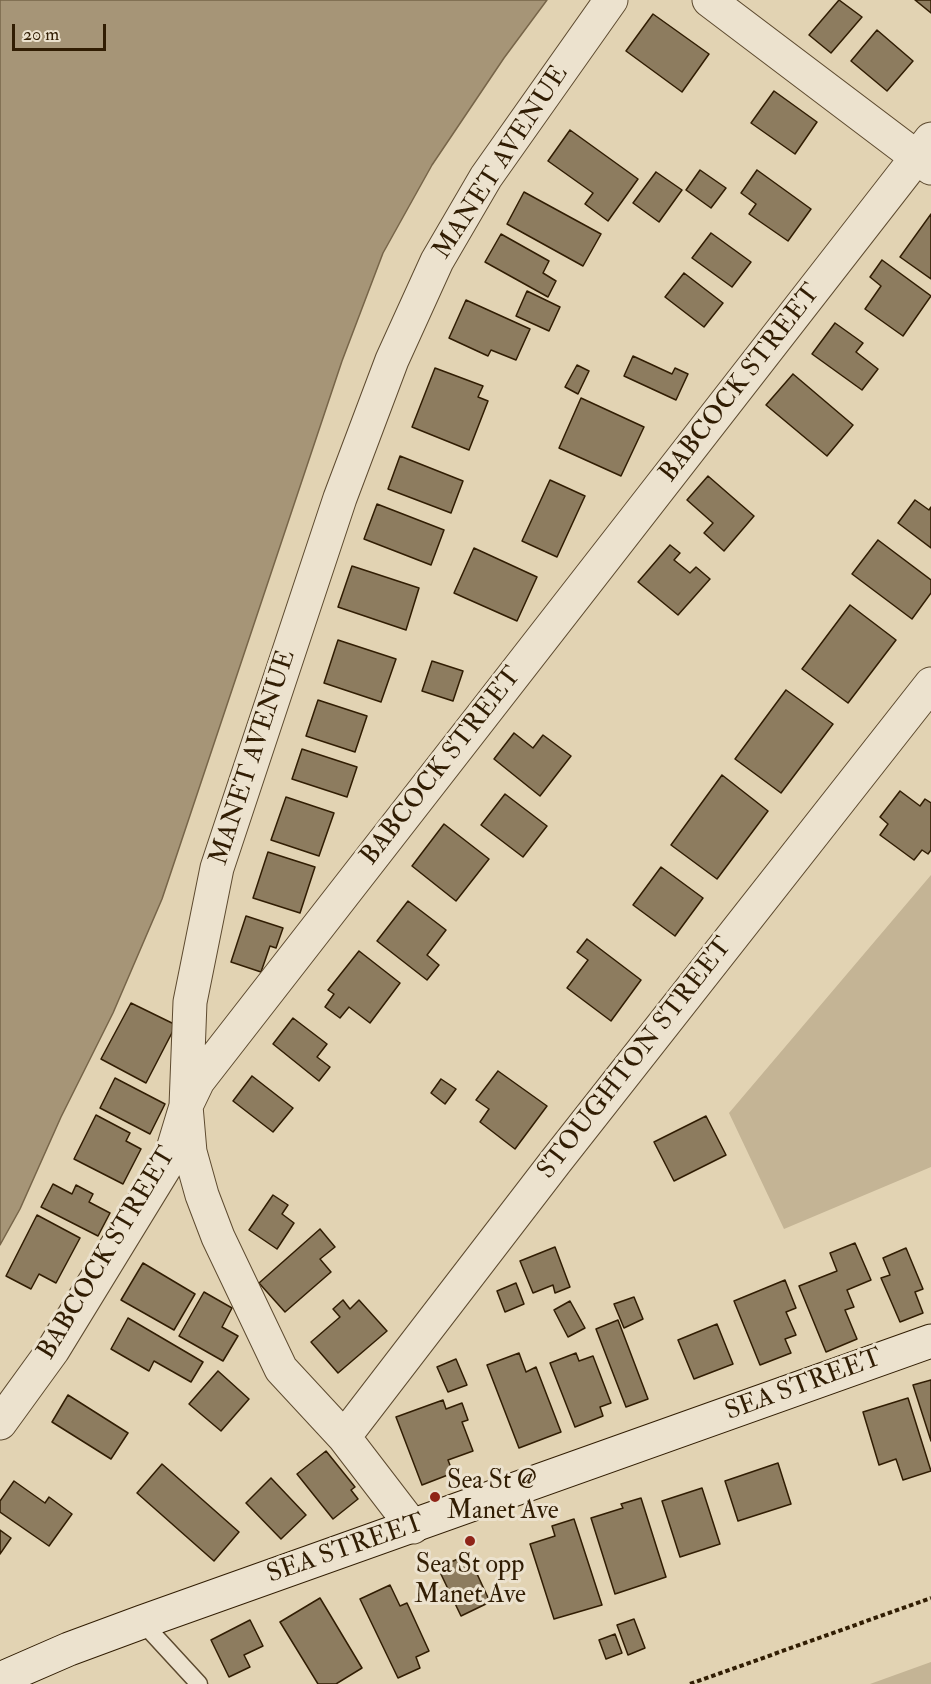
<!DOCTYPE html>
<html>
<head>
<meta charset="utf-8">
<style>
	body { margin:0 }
	#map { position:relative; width:931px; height:1684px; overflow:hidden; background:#e2d3b3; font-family:"IM FELL Double Pica",serif }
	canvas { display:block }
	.scale { position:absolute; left:12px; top:24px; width:94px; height:27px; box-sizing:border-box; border:3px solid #311d03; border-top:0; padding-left:8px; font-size:18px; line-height:21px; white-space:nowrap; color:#311d03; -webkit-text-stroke:4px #ece2ce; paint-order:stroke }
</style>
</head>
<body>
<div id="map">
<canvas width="931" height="1684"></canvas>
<div class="scale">20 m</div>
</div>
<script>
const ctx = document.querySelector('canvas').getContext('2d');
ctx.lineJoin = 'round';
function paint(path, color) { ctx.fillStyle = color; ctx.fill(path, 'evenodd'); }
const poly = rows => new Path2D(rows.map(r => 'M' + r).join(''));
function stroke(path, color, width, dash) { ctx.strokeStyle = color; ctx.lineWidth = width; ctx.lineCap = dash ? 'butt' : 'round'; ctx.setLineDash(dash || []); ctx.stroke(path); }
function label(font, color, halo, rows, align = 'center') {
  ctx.font = font + ' "IM FELL Double Pica",serif'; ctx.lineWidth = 6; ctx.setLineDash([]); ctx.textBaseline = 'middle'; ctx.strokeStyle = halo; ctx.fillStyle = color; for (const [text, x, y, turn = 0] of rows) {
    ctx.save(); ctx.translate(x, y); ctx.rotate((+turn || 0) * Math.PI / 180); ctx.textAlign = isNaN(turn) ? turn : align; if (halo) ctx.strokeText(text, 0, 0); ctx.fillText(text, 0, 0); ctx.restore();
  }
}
const green = poly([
	[931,875,931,1167,784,1229,729,1113],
	[931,1662,931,1684,870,1684]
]);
const water = poly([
	[0,0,547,0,504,58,432,165,383,253,342,361,162,899,113,1013,61,1117,20,1209,0,1245,0,0]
]);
const building = poly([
	[839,0,862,17,831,53,809,35,839,0],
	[915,0,931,0,931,13,915,0],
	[653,14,709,54,682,92,626,51,653,14],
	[877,30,913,61,887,91,851,61,877,30],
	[774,91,817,122,795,154,751,123,774,91],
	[570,130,638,179,608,221,585,204,593,193,548,161,570,130],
	[700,170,726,188,711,208,686,190,700,170],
	[757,170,811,209,788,241,749,214,756,204,741,193,757,170],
	[656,172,682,190,659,222,633,203,656,172],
	[524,192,601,234,583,266,507,224,524,192],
	[931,214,931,279,900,257,931,214],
	[711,233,751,262,732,287,692,258,711,233],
	[501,234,549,261,543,273,556,281,548,297,485,262,501,234],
	[882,260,931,296,903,336,865,309,881,286,870,277,882,260],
	[684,273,723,303,704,327,665,297,684,273],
	[527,291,560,307,549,331,516,316,527,291],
	[466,300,530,329,516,360,491,350,488,356,449,338,466,300],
	[835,323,863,343,856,352,878,369,862,390,812,354,835,323],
	[633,356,672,374,675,368,688,374,676,400,624,376,633,356],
	[577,365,589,371,578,394,565,387,577,365],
	[435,368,483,386,478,397,488,401,469,450,412,427,435,368],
	[793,374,853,425,827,456,766,405,793,374],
	[581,398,644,427,621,476,559,448,581,398],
	[400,456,463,481,451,513,388,489,400,456],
	[708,476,754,516,724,551,704,533,713,523,687,500,708,476],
	[550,480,585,496,557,557,522,541,550,480],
	[915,500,929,510,931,507,931,548,898,523,915,500],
	[377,504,444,530,431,565,364,539,377,504],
	[878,540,931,580,931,593,912,619,852,574,878,540],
	[670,545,680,553,674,560,690,573,696,567,710,579,678,615,638,582,670,545],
	[474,548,537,577,517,621,454,593,474,548],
	[352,566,419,588,406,630,338,607,352,566],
	[850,605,896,640,848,703,802,669,850,605],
	[338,640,396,659,381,702,324,683,338,640],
	[432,661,463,671,453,701,422,691,432,661],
	[786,690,833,724,781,793,735,759,786,690],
	[318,700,367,716,355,752,306,736,318,700],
	[514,733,533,748,543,735,571,756,540,796,494,759,514,733],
	[302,749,357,767,347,797,292,779,302,749],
	[722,775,768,811,717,879,671,845,722,775],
	[900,791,920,806,925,799,931,803,931,850,928,854,922,850,914,860,880,835,888,824,880,817,900,791],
	[505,794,547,826,523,857,481,825,505,794],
	[286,797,334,813,319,856,271,840,286,797],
	[444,824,489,859,456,901,412,866,444,824],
	[268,852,315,867,300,913,253,898,268,852],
	[661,867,703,898,675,936,633,905,661,867],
	[408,901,446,930,427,955,439,965,427,980,377,941,408,901],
	[246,916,283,928,276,948,270,946,261,972,231,962,246,916],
	[587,939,641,980,611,1021,567,988,588,960,577,952,587,939],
	[359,951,400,983,370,1023,349,1007,340,1018,325,1007,334,994,328,990,359,951],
	[131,1003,176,1025,146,1083,101,1059,131,1003],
	[293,1018,327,1044,317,1057,330,1067,319,1081,273,1044,293,1018],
	[498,1071,547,1106,515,1149,480,1122,489,1109,476,1100,498,1071],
	[252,1076,293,1108,273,1132,233,1101,252,1076],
	[115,1078,165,1104,150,1134,100,1108,115,1078],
	[441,1079,456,1089,445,1104,431,1093,441,1079],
	[96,1115,130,1133,126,1141,141,1149,123,1184,74,1159,96,1115],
	[706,1116,726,1155,674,1181,654,1142,706,1116],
	[53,1184,72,1194,76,1185,93,1194,89,1202,110,1213,98,1236,41,1207,53,1184],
	[273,1195,288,1205,282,1214,294,1223,277,1249,249,1230,273,1195],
	[37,1215,80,1238,56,1283,39,1274,31,1289,6,1276,37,1215],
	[320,1229,335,1247,320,1259,331,1272,285,1312,259,1283,320,1229],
	[855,1243,871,1280,847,1290,854,1307,845,1310,857,1339,826,1352,799,1286,837,1271,830,1253,855,1243],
	[555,1247,570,1287,555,1293,553,1285,533,1293,520,1261,555,1247],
	[906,1248,923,1289,915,1292,923,1313,900,1322,881,1278,890,1275,883,1258,906,1248],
	[143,1263,195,1294,174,1330,121,1300,143,1263],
	[785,1280,796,1308,786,1312,796,1335,785,1339,791,1353,760,1365,734,1301,785,1280],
	[516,1283,524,1304,505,1312,497,1291,516,1283],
	[204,1292,232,1308,222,1327,238,1336,223,1361,179,1336,204,1292],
	[634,1297,643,1319,624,1328,614,1304,634,1297],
	[343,1300,350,1309,359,1300,387,1331,338,1373,311,1342,340,1317,333,1309,343,1300],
	[570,1301,585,1328,568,1337,554,1310,570,1301],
	[128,1318,203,1362,191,1382,154,1361,149,1371,111,1349,128,1318],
	[618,1320,648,1399,626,1407,596,1329,618,1320],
	[717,1324,733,1364,694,1379,678,1340,717,1324],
	[519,1353,526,1372,536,1367,561,1432,519,1448,487,1365,519,1353],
	[576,1353,579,1361,593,1356,611,1403,600,1407,603,1416,575,1427,550,1363,576,1353],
	[456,1359,467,1385,448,1392,437,1367,456,1359],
	[218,1371,249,1399,221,1431,189,1404,218,1371],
	[931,1380,931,1441,913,1385,931,1380],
	[68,1395,128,1433,111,1459,52,1422,68,1395],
	[908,1398,931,1471,903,1480,896,1459,879,1465,863,1412,908,1398],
	[443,1400,446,1409,462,1403,468,1420,462,1422,473,1451,448,1460,453,1473,422,1485,396,1417,443,1400],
	[326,1451,355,1487,351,1490,358,1499,333,1519,297,1474,326,1451],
	[778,1463,791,1504,738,1521,725,1481,778,1463],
	[162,1464,239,1532,214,1561,137,1493,162,1464],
	[271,1478,306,1515,281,1539,246,1503,271,1478],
	[14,1481,45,1503,49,1497,72,1514,49,1546,0,1512,0,1501,14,1481],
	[702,1488,720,1544,680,1557,662,1501,702,1488],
	[641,1498,666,1577,615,1594,591,1518,623,1508,621,1504,641,1498],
	[574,1519,602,1605,554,1619,530,1544,555,1536,552,1526,574,1519],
	[0,1530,11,1538,0,1554,0,1530],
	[462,1557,466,1566,472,1563,490,1602,461,1616,438,1568,462,1557],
	[390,1585,400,1606,407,1603,429,1651,416,1657,420,1668,398,1678,360,1599,390,1585],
	[320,1598,362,1668,336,1684,318,1684,280,1622,320,1598],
	[634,1619,645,1648,628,1655,617,1625,634,1619],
	[250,1620,263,1646,244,1655,250,1667,229,1677,211,1640,250,1620],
	[615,1634,622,1653,606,1659,599,1640,615,1634]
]);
const path = poly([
	[690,1684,931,1598]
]);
const lane = poly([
	[142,1622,199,1684]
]);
const street = poly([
	[709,0,931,168],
	[0,1423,53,1350,170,1159,186,1106,198,1081,931,139],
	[344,1437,556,1161,931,684],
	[413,1527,344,1437,281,1369,218,1237,202,1195,190,1152,186,1106,190,1002,217,868,340,498,392,360,437,261,486,177,611,0]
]);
const secondary = poly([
	[0,1679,69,1649,142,1622,931,1341]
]);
const markers = [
	[435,1497,6,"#8f2418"],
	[470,1541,6,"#8f2418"]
];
const streetNames = [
	["MANET AVENUE",502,163,-57],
	["BABCOCK STREET",741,384,-52],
	["MANET AVENUE",254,758,-72],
	["BABCOCK STREET",442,767,-52],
	["STOUGHTON STREET",636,1059,-52],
	["BABCOCK STREET",108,1254,-59],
	["SEA STREET",804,1386,-20],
	["SEA STREET",346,1550,-19]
];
const poiNames = [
	["Sea St @",447,1482],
	["Manet Ave",447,1512],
	["Sea St opp",470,1566,"center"],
	["Manet Ave",470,1596,"center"]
];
paint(green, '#c4b495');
paint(water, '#a69577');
stroke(water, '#776549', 1.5);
paint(building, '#8d7c5f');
stroke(building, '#311d03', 1.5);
stroke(lane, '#5d4a2f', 19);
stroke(street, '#5d4a2f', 35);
stroke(secondary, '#311d03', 35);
stroke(path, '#311d03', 4, [4.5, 3]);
stroke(lane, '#ece2ce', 16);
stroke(street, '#ece2ce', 33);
stroke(secondary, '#ece2ce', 33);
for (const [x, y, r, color] of markers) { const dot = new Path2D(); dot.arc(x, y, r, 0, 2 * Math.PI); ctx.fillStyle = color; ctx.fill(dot); stroke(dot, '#ece2ce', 2); }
label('26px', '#311d03', '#ece2ce', streetNames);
label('26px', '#311d03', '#ece2ce', poiNames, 'left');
</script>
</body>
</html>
